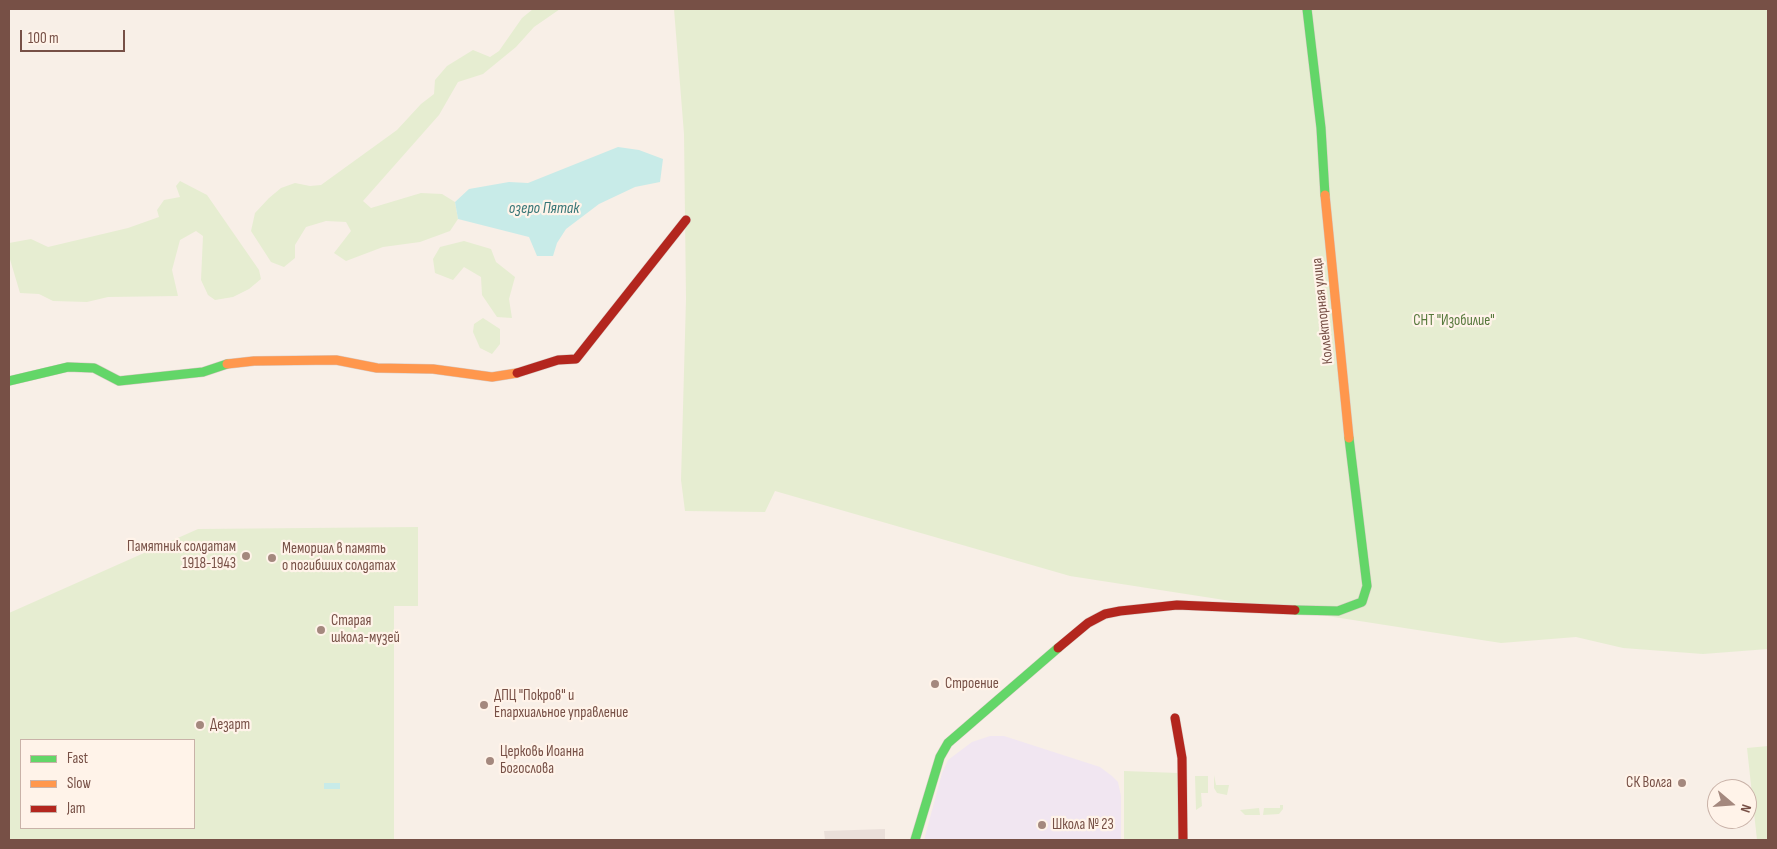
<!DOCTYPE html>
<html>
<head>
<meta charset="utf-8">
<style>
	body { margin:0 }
	#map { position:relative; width:1777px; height:849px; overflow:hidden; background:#f8efe7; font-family:"Sofia Sans Condensed",sans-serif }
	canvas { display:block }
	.frame { position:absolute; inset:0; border:10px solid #775046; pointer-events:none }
	.legend { position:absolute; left:20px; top:739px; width:175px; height:90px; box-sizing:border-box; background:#fff3e9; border:1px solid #c9b2a8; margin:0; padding:6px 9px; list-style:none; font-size:15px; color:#775046 }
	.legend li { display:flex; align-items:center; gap:10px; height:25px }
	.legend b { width:25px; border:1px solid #c9b2a8 }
	.north { position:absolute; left:1707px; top:779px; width:50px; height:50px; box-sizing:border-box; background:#fff3e9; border:1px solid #c9b2a8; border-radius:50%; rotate:108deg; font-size:14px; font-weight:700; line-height:20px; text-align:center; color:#775046 }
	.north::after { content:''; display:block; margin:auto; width:18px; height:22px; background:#a4887e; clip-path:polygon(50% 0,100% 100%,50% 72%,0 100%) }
	.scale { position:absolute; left:20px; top:30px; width:105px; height:22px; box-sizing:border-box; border:2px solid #775046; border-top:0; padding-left:6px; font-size:15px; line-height:18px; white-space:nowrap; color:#775046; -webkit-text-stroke:4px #fff3e9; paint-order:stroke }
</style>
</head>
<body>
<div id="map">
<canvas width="1777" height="849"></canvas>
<div class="frame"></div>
<ul class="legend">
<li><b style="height:6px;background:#63d668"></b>Fast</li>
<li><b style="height:6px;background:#ff974d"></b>Slow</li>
<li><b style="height:6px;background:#b3261e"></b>Jam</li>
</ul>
<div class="north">N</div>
<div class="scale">100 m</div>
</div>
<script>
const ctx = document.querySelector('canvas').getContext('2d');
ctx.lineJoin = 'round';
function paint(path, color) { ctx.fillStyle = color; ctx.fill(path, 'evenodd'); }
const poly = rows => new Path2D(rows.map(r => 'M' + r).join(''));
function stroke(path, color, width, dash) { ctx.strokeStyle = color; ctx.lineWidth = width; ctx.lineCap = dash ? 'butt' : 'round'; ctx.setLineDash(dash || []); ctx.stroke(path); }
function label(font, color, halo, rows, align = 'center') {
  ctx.font = font + ' "Sofia Sans Condensed",sans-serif'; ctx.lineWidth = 4.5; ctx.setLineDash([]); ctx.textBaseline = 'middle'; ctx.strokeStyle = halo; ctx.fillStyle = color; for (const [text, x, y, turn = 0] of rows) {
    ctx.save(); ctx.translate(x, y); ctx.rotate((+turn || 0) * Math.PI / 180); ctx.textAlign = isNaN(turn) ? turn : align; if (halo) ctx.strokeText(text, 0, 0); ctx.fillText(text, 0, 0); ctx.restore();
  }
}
const industrial = poly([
	[885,829,885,840,825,840,824,831]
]);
const education = poly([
	[990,736,1004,736,1100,767,1112,776,1118,782,1121,796,1121,840,924,840,942,773,948,760,972,742]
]);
const green = poly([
	[533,9,560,9,534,27,516,47,483,74,458,82,439,115,363,201,371,208,421,193,442,194,455,202,458,219,450,231,420,242,383,247,346,261,334,253,351,231,346,222,326,221,306,227,295,245,295,258,284,267,271,262,251,231,255,213,269,198,281,188,295,183,310,186,321,185,397,130,421,104,434,94,435,80,447,66,473,50,490,57,499,51,522,18],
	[674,9,1768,9,1768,649,1703,654,1623,648,1576,637,1501,643,1070,576,775,491,765,512,685,511,681,480,686,299,684,134],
	[180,181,207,195,259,270,261,279,249,289,233,297,215,300,208,295,201,280,203,236,196,231,180,240,172,270,178,296,108,297,87,302,53,301,39,294,20,293,9,256,9,243,31,239,48,247,128,228,159,217,157,210,164,200,180,197,176,186],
	[464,241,491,249,496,262,515,277,509,299,512,318,497,317,482,295,481,277,464,267,453,280,435,273,433,259,440,247],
	[483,318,500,329,500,344,492,354,480,348,473,332,474,324],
	[418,527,418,606,394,606,394,840,9,840,9,613,198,529],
	[21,740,194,740,194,828,21,828],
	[1768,746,1768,840,1757,840,1747,748],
	[1124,771,1178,773,1179,840,1124,840],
	[1214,775,1216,785,1229,785,1227,795,1217,793,1214,788],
	[1208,776,1208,793,1201,793,1202,806,1196,810,1195,776],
	[1280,805,1283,805,1283,809,1279,814,1263,815,1264,808,1280,808],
	[1259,808,1260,815,1245,815,1240,810]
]);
const water = poly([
	[618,147,639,150,663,159,660,182,635,187,599,204,566,229,557,243,553,256,537,256,529,237,458,219,455,202,469,189,509,182,528,183],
	[324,783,340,783,340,789,324,789]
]);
const fast = poly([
	[1307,9,1321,128,1325,195],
	[9,381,68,367,94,368,119,381,203,372,227,364],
	[1295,610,1338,611,1362,602,1367,586,1349,438],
	[915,840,940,757,948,743,1058,648]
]);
const slow = poly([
	[1325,195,1349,438],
	[227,364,254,361,336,360,377,368,433,369,492,377,517,373]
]);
const jam = poly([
	[517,373,558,360,576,359,686,220],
	[1058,648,1088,623,1105,614,1120,611,1177,605,1295,610],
	[1175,718,1182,758,1183,840]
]);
const markers = [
	[246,556,5,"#a4887e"],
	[272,558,5,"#a4887e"],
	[321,630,5,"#a4887e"],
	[935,684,5,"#a4887e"],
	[484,705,5,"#a4887e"],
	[200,725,5,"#a4887e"],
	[490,761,5,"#a4887e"],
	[1682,783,5,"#a4887e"],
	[1042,825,5,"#a4887e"]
];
const streetNames = [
	["Коллекторная улица",1323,311,-96]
];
const parkNames = [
	["СНТ \"Изобилие\"",1454,321]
];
const poiNames = [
	["Памятник солдатам",236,547,"right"],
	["1918-1943",236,564,"right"],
	["Мемориал в память",282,549],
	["о погибших солдатах",282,566],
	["Старая",331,621],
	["школа-музей",331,638],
	["Строение",945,684],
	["ДПЦ \"Покров\" и",494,696],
	["Епархиальное управление",494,713],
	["Дезарт",210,725],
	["Церковь Иоанна",500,752],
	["Богослова",500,769],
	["СК Волга",1672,783,"right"],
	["Школа № 23",1052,825]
];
const waterNames = [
	["озеро Пятак",544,209]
];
paint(industrial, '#eadfd9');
paint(education, '#f1e6f1');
paint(green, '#e6edd1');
paint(water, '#c8ebe8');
stroke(fast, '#d8cac4', 10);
stroke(slow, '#d8cac4', 10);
stroke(jam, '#d8cac4', 10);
stroke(fast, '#63d668', 9);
stroke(slow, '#ff974d', 9);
stroke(jam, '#b3261e', 9);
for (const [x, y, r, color] of markers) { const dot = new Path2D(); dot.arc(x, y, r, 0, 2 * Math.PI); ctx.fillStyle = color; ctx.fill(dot); stroke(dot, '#fff3e9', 2); }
label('15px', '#775046', '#fff3e9', streetNames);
label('15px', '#56783b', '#fff3e9', parkNames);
label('15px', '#775046', '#fff3e9', poiNames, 'left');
label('italic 16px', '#367576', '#fff3e9', waterNames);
</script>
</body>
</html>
